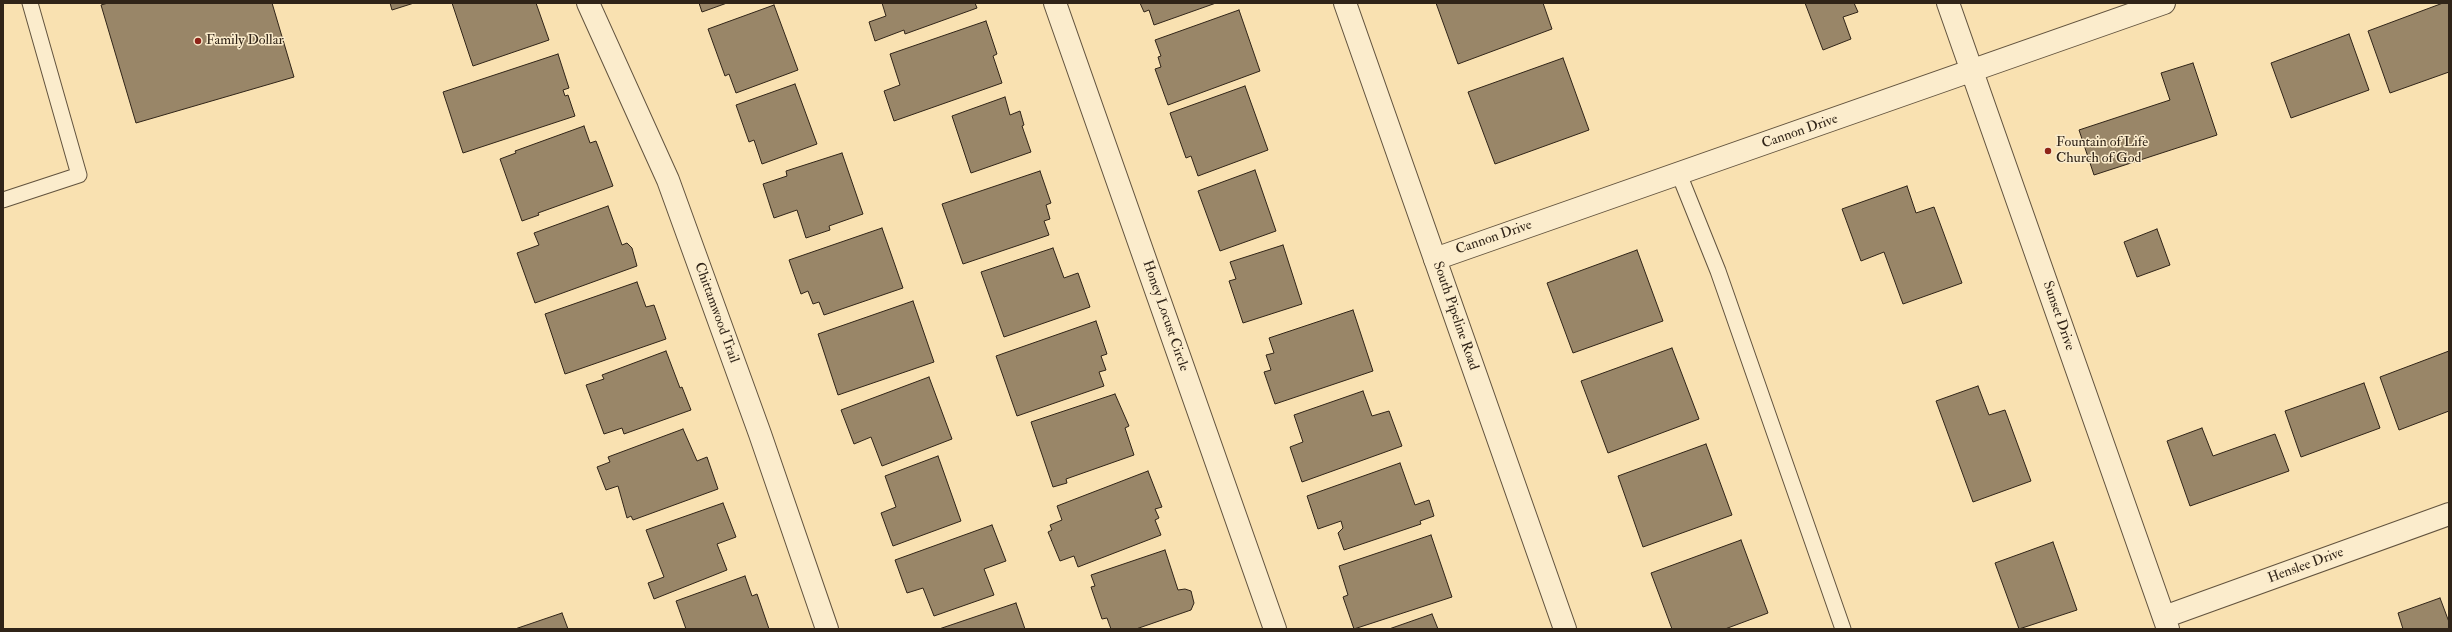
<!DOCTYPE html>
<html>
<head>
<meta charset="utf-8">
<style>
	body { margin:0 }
	#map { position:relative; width:2452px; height:632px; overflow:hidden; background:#f9e1b1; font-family:"IM FELL Double Pica",serif }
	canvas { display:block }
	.frame { position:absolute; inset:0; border:4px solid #302418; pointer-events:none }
</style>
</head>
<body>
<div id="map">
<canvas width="2452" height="632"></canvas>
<div class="frame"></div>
</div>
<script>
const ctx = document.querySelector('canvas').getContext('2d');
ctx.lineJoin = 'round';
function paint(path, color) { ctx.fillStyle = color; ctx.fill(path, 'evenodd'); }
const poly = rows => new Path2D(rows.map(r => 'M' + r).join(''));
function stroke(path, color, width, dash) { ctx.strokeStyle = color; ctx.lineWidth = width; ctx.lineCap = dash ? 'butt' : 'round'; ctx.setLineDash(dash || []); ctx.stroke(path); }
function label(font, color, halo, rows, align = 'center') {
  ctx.font = font + ' "IM FELL Double Pica",serif'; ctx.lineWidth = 3; ctx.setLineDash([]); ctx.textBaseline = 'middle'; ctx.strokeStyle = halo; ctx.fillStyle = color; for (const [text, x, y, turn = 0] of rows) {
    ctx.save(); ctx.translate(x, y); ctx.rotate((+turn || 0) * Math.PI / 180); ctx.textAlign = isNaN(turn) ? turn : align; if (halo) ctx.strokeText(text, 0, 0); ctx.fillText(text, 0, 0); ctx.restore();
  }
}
const building = poly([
	[108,3,272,3,294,77,136,123,101,5,108,3],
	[390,3,414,3,392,10,390,3],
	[452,3,536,3,549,40,473,66,452,3],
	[699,3,727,3,702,12,699,3],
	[882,3,975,3,977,8,905,34,904,30,875,41,869,22,886,16,882,3],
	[1140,3,1216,3,1154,25,1149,10,1144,12,1140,3],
	[1436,3,1543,3,1552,29,1458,64,1436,3],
	[1805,3,1854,3,1858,12,1843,17,1851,39,1823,50,1805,3],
	[2443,3,2449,3,2449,72,2390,93,2368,31,2443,3],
	[774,5,798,70,736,93,729,74,725,76,708,29,774,5],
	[1239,10,1260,71,1168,105,1155,69,1161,67,1158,57,1161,56,1155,40,1239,10],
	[986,21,997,54,993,56,1002,83,894,121,884,91,900,85,890,54,986,21],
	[2349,34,2369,90,2291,118,2271,63,2349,34],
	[558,54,569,88,563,90,565,96,568,95,575,116,463,153,443,92,558,54],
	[1563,58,1589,130,1495,164,1468,92,1563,58],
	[2193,63,2217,135,2094,175,2079,130,2170,100,2161,73,2193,63],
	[795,84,817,144,762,164,754,140,749,142,736,105,795,84],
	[1245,86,1268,150,1198,176,1191,156,1186,158,1170,113,1245,86],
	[1005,97,1010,115,1020,111,1024,125,1022,126,1031,152,971,173,952,116,1005,97],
	[584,126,590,143,596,141,613,186,538,213,539,215,522,221,500,159,516,153,515,151,584,126],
	[842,153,863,214,829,226,830,230,806,238,797,210,774,218,763,184,787,176,786,171,842,153],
	[1255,170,1276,231,1220,251,1198,191,1255,170],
	[1040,171,1051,203,1046,205,1050,219,1044,221,1049,235,963,264,942,204,1040,171],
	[1907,186,1916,213,1934,207,1962,283,1903,304,1884,252,1861,261,1842,209,1907,186],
	[608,206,622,245,627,243,632,248,637,266,535,303,517,253,539,245,534,233,608,206],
	[882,228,903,288,824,315,819,302,813,304,808,291,801,294,789,260,882,228],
	[2157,229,2170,265,2137,277,2124,242,2157,229],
	[1283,245,1302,304,1243,323,1229,281,1236,279,1230,262,1283,245],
	[1053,248,1064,278,1078,273,1090,307,1004,337,981,272,1053,248],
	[1637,250,1663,321,1573,353,1547,283,1637,250],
	[637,282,646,307,654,305,666,339,565,374,545,314,637,282],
	[913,301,934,362,838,395,818,334,913,301],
	[1353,310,1373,371,1275,404,1264,372,1271,370,1266,355,1274,353,1269,338,1353,310],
	[1096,321,1107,354,1101,356,1106,370,1099,372,1104,386,1017,416,996,356,1096,321],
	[1672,348,1699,419,1608,453,1581,381,1672,348],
	[666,351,680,388,682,387,691,410,624,434,622,428,604,434,586,385,604,379,602,375,666,351],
	[2449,351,2449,411,2399,430,2380,377,2449,351],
	[929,377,952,439,882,466,871,437,854,444,841,410,929,377],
	[2364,383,2380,428,2301,457,2285,411,2364,383],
	[1978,386,1989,415,2005,410,2031,481,1973,502,1936,401,1978,386],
	[1363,391,1372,416,1389,411,1402,446,1302,482,1290,447,1303,442,1294,415,1363,391],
	[1115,394,1129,426,1125,428,1134,455,1066,479,1067,483,1053,487,1031,422,1115,394],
	[2202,428,2213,456,2275,434,2289,471,2190,506,2167,441,2202,428],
	[683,429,697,461,707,457,718,489,633,520,631,516,627,518,618,486,606,490,597,467,610,462,608,457,683,429],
	[1706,444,1732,515,1643,547,1618,476,1706,444],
	[938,456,961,521,893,546,881,513,896,507,885,476,938,456],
	[1400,463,1415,505,1429,500,1434,516,1420,521,1421,524,1344,550,1338,533,1343,528,1341,521,1318,529,1307,496,1400,463],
	[1148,471,1162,507,1155,509,1159,518,1155,520,1161,535,1078,567,1074,556,1060,561,1048,532,1052,530,1050,525,1062,520,1057,506,1148,471],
	[723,503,736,537,717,544,727,570,654,599,648,583,664,577,646,530,723,503],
	[992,525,1006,561,984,569,994,595,934,616,923,588,907,593,895,560,992,525],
	[1431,535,1452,597,1354,629,1343,597,1348,595,1339,566,1431,535],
	[1741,540,1768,613,1725,629,1672,629,1651,573,1741,540],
	[2053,542,2077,610,2019,629,1995,563,2053,542],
	[1165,550,1178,590,1185,589,1191,591,1194,603,1191,610,1136,629,1111,629,1107,618,1102,619,1091,587,1095,586,1091,575,1165,550],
	[745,576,752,596,757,594,769,629,686,629,676,601,745,576],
	[2440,598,2449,622,2449,629,2403,629,2398,613,2440,598],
	[1016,603,1025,629,939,629,1016,603],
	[562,613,568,629,515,629,562,613],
	[1432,614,1438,629,1389,629,1432,614]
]);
const service = poly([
	[1679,174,1718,271,1843,629],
	[3,200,79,175,30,3]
]);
const minor = poly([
	[588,3,668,180,760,434,827,629],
	[1055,3,1275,629],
	[1948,3,2168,629],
	[1435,259,2164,3],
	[2164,617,2449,514]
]);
const tertiary = poly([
	[1345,3,1565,629]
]);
const markers = [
	[198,41,4,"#8f2418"],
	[2048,151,4,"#8f2418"]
];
const poiNames = [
	["Family Dollar",206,41],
	["Fountain of Life",2056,143],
	["Church of God",2056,159]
];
const streetNames = [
	["Cannon Drive",1800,132,-19],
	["Cannon Drive",1494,238,-19],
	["Chittamwood Trail",716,313,70],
	["Honey Locust Circle",1165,316,71],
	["South Pipeline Road",1455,316,71],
	["Sunset Drive",2058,316,71],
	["Henslee Drive",2306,566,-20]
];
paint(building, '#998668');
stroke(building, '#302418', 1);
stroke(service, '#62533e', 17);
stroke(minor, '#62533e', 24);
stroke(tertiary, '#62533e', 24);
stroke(service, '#fbeccc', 15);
stroke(minor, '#fbeccc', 22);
stroke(tertiary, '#fbeccc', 22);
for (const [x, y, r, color] of markers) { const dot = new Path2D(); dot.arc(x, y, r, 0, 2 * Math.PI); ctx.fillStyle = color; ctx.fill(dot); stroke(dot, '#fbeccc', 1.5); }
label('14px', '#302418', '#fbeccc', poiNames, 'left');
label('14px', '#302418', '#fbeccc', streetNames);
</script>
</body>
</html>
